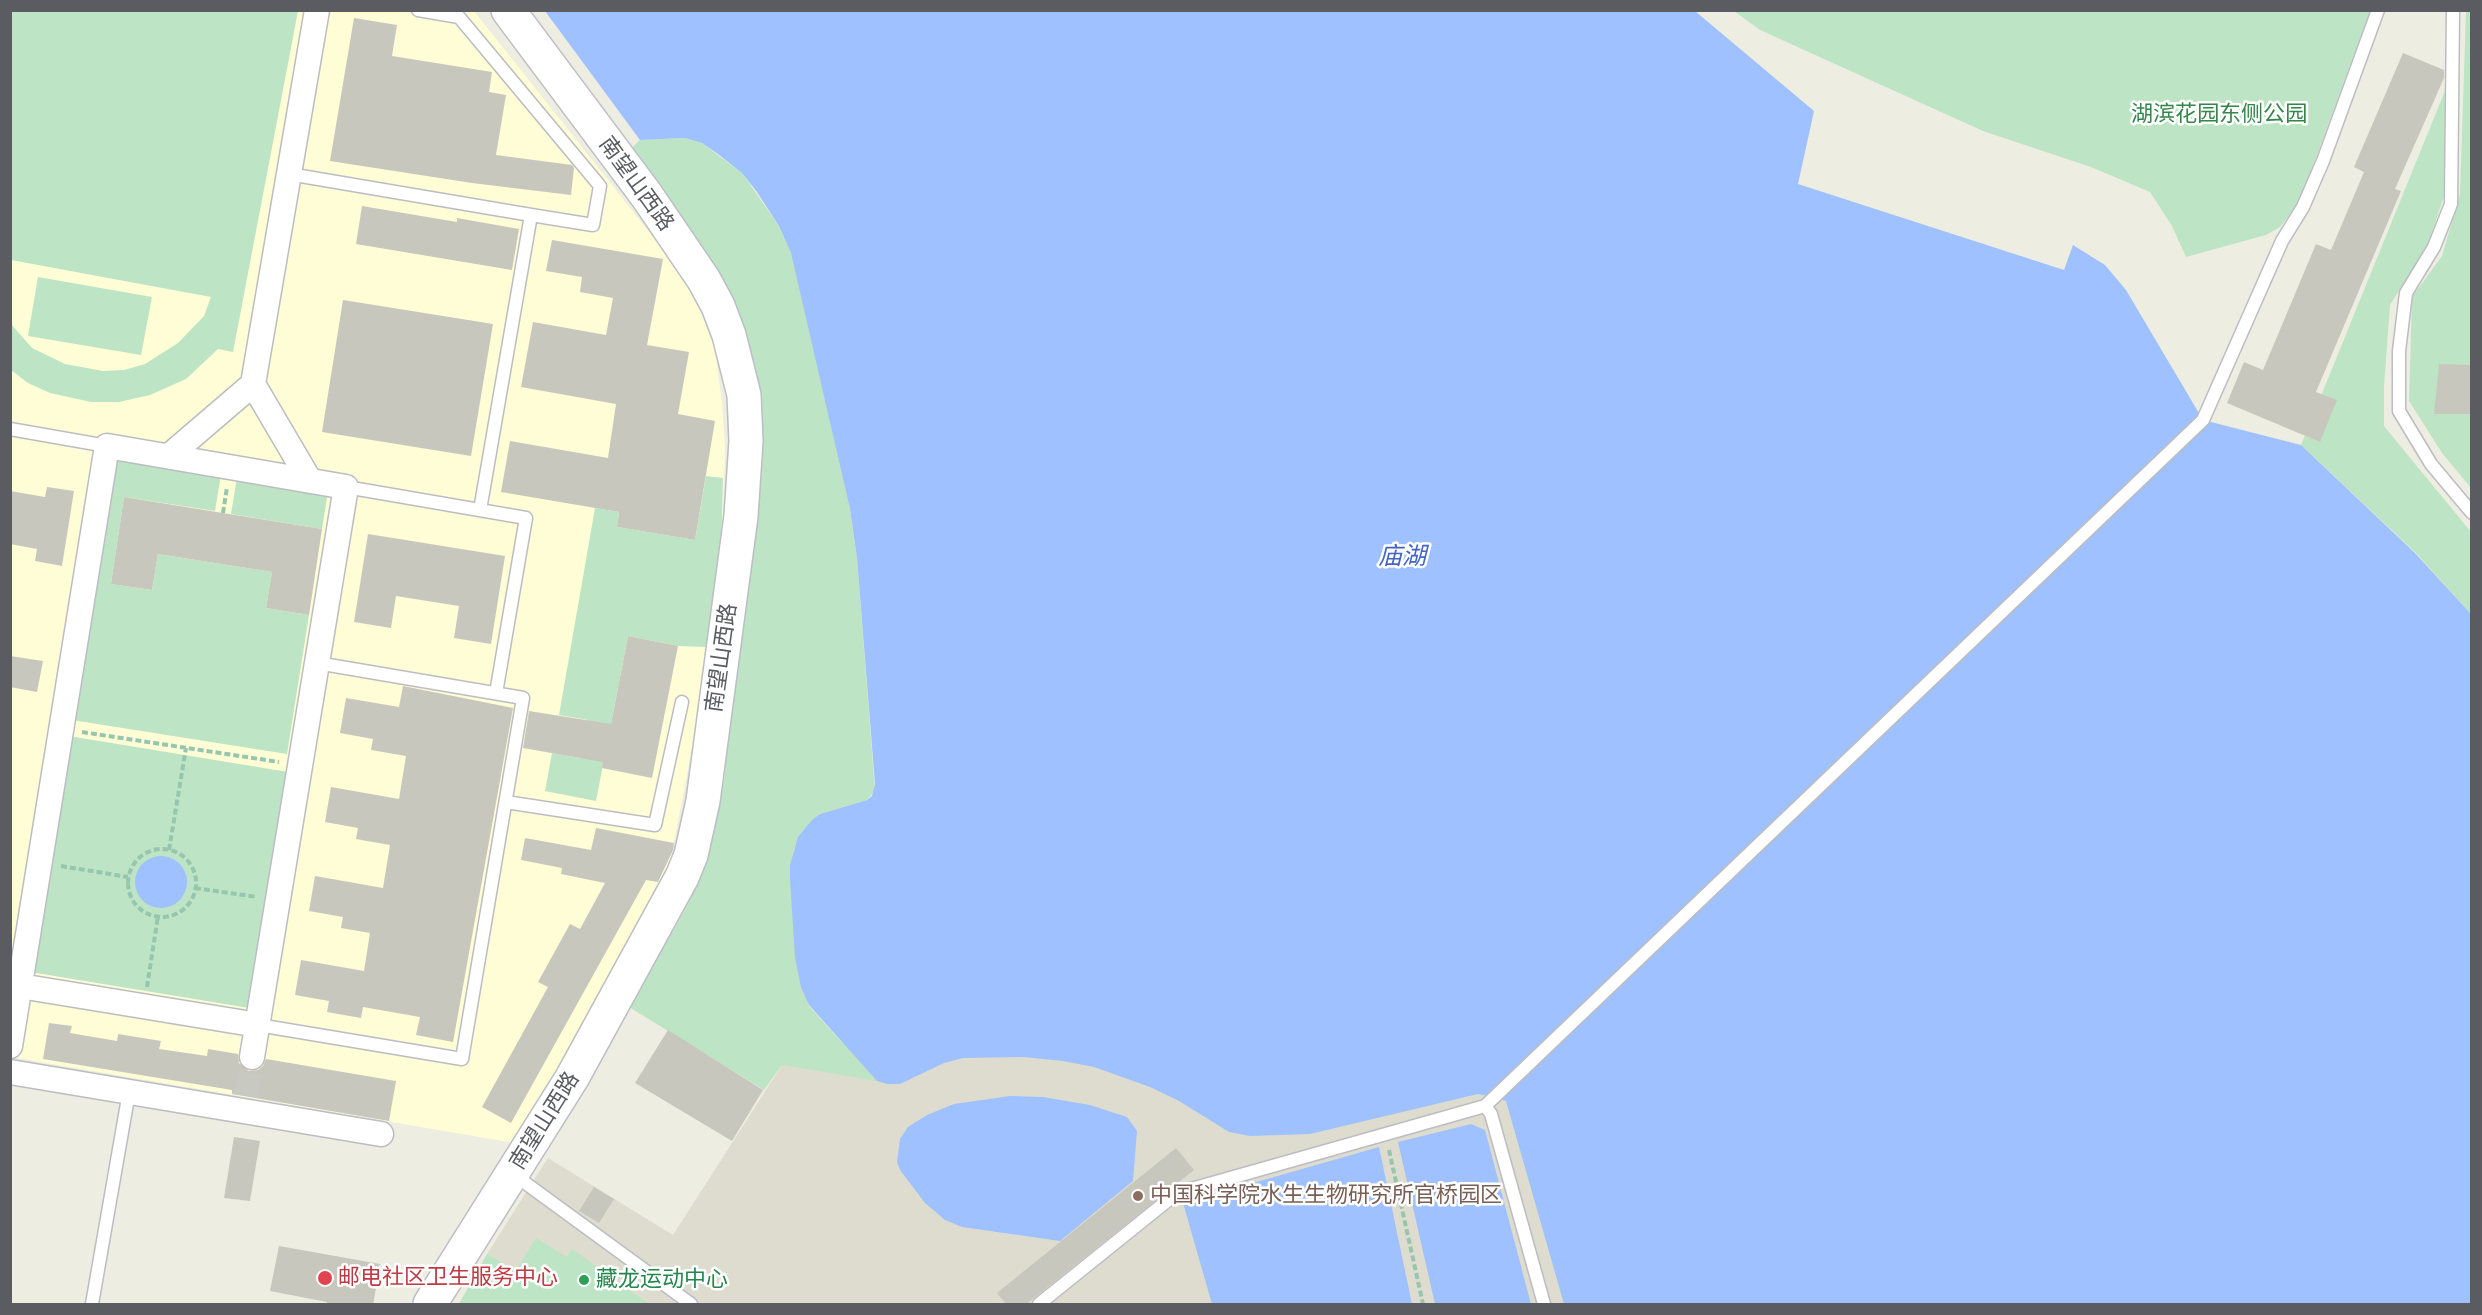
<!DOCTYPE html>
<html>
<head>
<meta charset="utf-8">
<style>
	body { margin:0 }
	#map { position:relative; width:2482px; height:1315px; overflow:hidden; background:#edede1; font-family:"PT Sans Narrow",sans-serif }
	canvas { display:block }
	.frame { position:absolute; inset:0; border:12px solid #5a5c62; pointer-events:none }
</style>
</head>
<body>
<div id="map">
<canvas width="2482" height="1315"></canvas>
<div class="frame"></div>
</div>
<script>
const ctx = document.querySelector('canvas').getContext('2d');
ctx.lineJoin = 'round';
function paint(path, color) { ctx.fillStyle = color; ctx.fill(path, 'evenodd'); }
const poly = rows => new Path2D(rows.map(r => 'M' + r).join(''));
function stroke(path, color, width, dash) { ctx.strokeStyle = color; ctx.lineWidth = width; ctx.lineCap = dash ? 'butt' : 'round'; ctx.setLineDash(dash || []); ctx.stroke(path); }
function label(font, color, halo, rows, align = 'center') {
  ctx.font = font + ' "PT Sans Narrow","Noto Sans SC",sans-serif'; ctx.lineWidth = 5; ctx.setLineDash([]); ctx.textBaseline = 'middle'; ctx.strokeStyle = halo; ctx.fillStyle = color; for (const [text, x, y, turn = 0] of rows) {
    ctx.save(); ctx.translate(x, y); ctx.rotate((+turn || 0) * Math.PI / 180); ctx.textAlign = isNaN(turn) ? turn : align; if (halo) ctx.strokeText(text, 0, 0); ctx.fillText(text, 0, 0); ctx.restore();
  }
}
const commercial = poly([
	[10,11,474,11,654,238,692,291,704,313,715,350,722,402,725,447,721,559,694,738,666,884,520,1144,11,1057]
]);
const education = poly([
	[904,1016,1495,1063,1611,1304,459,1304,487,1254,548,1158,673,1235,782,1065]
]);
const green = poly([
	[10,11,298,11,233,352,218,349,186,379,150,395,119,402,91,402,50,393,28,383,11,370,11,324,32,348,65,364,103,371,124,370,145,364,178,343,204,316,211,297,11,260],
	[1734,11,2370,11,2301,198,2293,210,2280,227,2266,235,2186,257,2172,226,2150,192,2091,167,1983,131,1760,30],
	[2466,11,2471,11,2471,488,2442,453,2409,401,2412,297,2442,256,2460,194],
	[2449,81,2444,196,2428,244,2390,305,2384,387,2384,426,2471,532,2471,614,2415,552,2301,445],
	[685,138,702,143,742,173,779,226,791,253,799,280,850,509,857,558,875,791,867,800,820,814,794,850,790,879,809,1006,877,1081,782,1065,764,1090,629,1007,685,910,698,882,719,807,724,781,757,463,758,387,753,361,744,331,625,154,640,140],
	[38,277,152,297,141,355,28,336],
	[113,457,221,474,215,511,124,497,111,584,152,590,158,554,272,572,266,608,309,615,287,754,72,720],
	[706,476,723,478,721,554,707,647,678,646,628,636,596,801,545,791,552,753,581,758,588,720,559,715,595,508,619,512,617,527,695,540],
	[237,477,328,491,322,529,231,514],
	[69,736,288,772,249,1008,30,972],
	[536,1238,567,1257,572,1249,649,1304,459,1304,487,1254,516,1270]
]);
const water = poly([
	[545,11,1695,11,1814,111,1798,184,2064,270,2073,245,2105,265,2126,290,2203,420,2301,445,2415,553,2471,614,2471,1304,1564,1304,1506,1101,1494,1097,1478,1094,1310,1134,1250,1136,1229,1132,1179,1101,1150,1087,1094,1067,1063,1061,1023,1057,963,1058,944,1063,900,1084,887,1084,877,1081,809,1005,801,987,795,958,790,879,790,865,798,837,812,820,820,814,867,800,872,796,875,784,857,558,850,509,791,253,779,226,757,192,742,173,718,154,702,143,685,138,640,140],
	'135 882a26 26 0 1 1 52 0a26 26 0 1 1-52 0Z',
	[1010,1096,1043,1097,1090,1105,1127,1117,1137,1131,1133,1181,1060,1241,962,1227,945,1220,925,1203,900,1170,897,1162,900,1139,908,1127,927,1115,954,1104],
	[1471,1124,1485,1130,1531,1304,1435,1304,1398,1142],
	[1379,1147,1412,1304,1212,1304,1183,1203]
]);
const building = poly([
	[354,18,397,25,392,56,492,72,489,92,506,95,496,155,572,165,574,168,571,195,472,183,330,161],
	[2403,53,2444,70,2444,78,2395,189,2401,191,2316,392,2337,400,2320,442,2227,403,2244,362,2263,370,2316,244,2331,250,2364,172,2354,167],
	[362,206,457,222,457,218,519,229,512,270,356,244],
	[552,240,663,259,647,345,689,352,678,414,715,421,695,540,617,527,619,512,501,492,510,441,608,458,616,404,521,387,533,322,606,335,613,298,580,292,582,277,546,271],
	[343,300,493,324,471,456,322,432],
	[2439,364,2472,365,2472,414,2434,414],
	[47,487,74,491,62,566,35,561,37,549,10,544,10,491,45,497],
	[124,497,322,529,309,615,266,608,272,572,158,554,152,590,111,584],
	[368,534,505,556,491,644,454,638,459,606,396,596,391,628,354,622],
	[628,636,678,646,652,778,602,768,603,762,523,748,529,711,611,724],
	[10,656,43,661,37,692,10,687],
	[403,686,513,708,453,1042,416,1035,420,1017,363,1007,361,1018,327,1012,329,1001,295,995,301,960,364,971,370,933,341,928,343,917,309,911,315,876,383,888,390,845,356,839,358,828,325,822,331,787,399,799,406,756,371,750,373,739,340,733,346,698,399,707],
	[596,828,674,843,673,850,658,882,646,880,511,1123,482,1107,548,987,538,982,570,924,580,929,605,883,561,874,562,868,521,860,525,838,591,850],
	[49,1023,72,1026,70,1033,117,1041,118,1034,161,1041,159,1049,207,1056,208,1049,238,1054,239,1063,249,1071,258,1070,263,1066,266,1059,396,1081,389,1121,232,1094,232,1090,43,1059],
	[668,1030,763,1090,732,1141,635,1083],
	[234,1137,260,1141,250,1201,224,1198],
	[1176,1148,1194,1170,1025,1305,1007,1305,997,1293],
	[594,1187,614,1199,599,1223,579,1211],
	[279,1246,380,1264,373,1305,327,1305,327,1302,270,1291]
]);
const streetTunnel = poly([
	[246,1096,252,1057]
]);
const path = poly([
	[223,513,227,487],
	[82,732,279,762],
	'128 883a34 34 0 1 1 68 0a34 34 0 1 1-68 0Z',
	[169,850,186,748],
	[61,866,128,877],
	[195,888,257,897],
	[147,987,158,916],
	[1389,1150,1423,1304]
]);
const lane = poly([
	[418,10,459,17,600,186,593,225,531,215],
	[2453,10,2451,204,2434,247,2406,293,2399,351,2399,411,2431,464,2472,513],
	[289,174,531,215,480,510],
	[10,429,107,446],
	[346,487,526,518,496,693],
	[506,802,655,825,682,702],
	[258,1025,462,1059,523,698,317,663],
	[1485,1106,1491,1114,1544,1304],
	[513,1174,691,1304],
	[92,1304,129,1092],
	[1039,1304,1177,1193,1485,1106,2203,420,2282,241,2303,207,2323,161,2378,10]
]);
const street = poly([
	[253,384,310,481],
	[169,456,253,384,317,10],
	[20,986,258,1025],
	[10,1046,107,446,346,487,252,1057],
	[10,1072,381,1134]
]);
const secondary = poly([
	[430,1304,572,1078,682,877,691,855,703,801,741,516,746,441,744,395,729,335,718,306,704,280,647,196,508,10]
]);
const markers = [
	[1138,1196,6,"#8d6e63"],
	[325,1278,8,"#e0444e"],
	[584,1280,6,"#2e9e5b"]
];
const parkNames = [
	["湖滨花园东侧公园",2219,115]
];
const streetNames = [
	["南望山西路",636,184,54],
	["南望山西路",722,658,-82],
	["南望山西路",545,1121,-58]
];
const educationNames = [
	["中国科学院水生生物研究所官桥园区",1150,1196]
];
const healthNames = [
	["邮电社区卫生服务中心",338,1278]
];
const leisureNames = [
	["藏龙运动中心",596,1280]
];
const waterNames = [
	["庙湖",1402,557]
];
paint(commercial, '#fefdd5');
paint(education, '#dddccf');
paint(green, '#bde5c5');
paint(water, '#9fc1ff');
paint(building, '#c8c7be');
stroke(streetTunnel, '#c8c9c1', 24, [24, 12]);
stroke(lane, '#bcbdc3', 15);
stroke(street, '#bcbdc3', 27);
stroke(secondary, '#bcbec5', 36);
stroke(path, '#96c6ae', 4, [6, 3]);
stroke(lane, '#fff', 12);
stroke(street, '#fff', 24);
stroke(secondary, '#fff', 33);
for (const [x, y, r, color] of markers) { const dot = new Path2D(); dot.arc(x, y, r, 0, 2 * Math.PI); ctx.fillStyle = color; ctx.fill(dot); stroke(dot, '#fff', 2); }
label('22px', '#35864a', '#fff', parkNames);
label('22px', '#5a5c62', '#fff', streetNames);
label('22px', '#785e54', '#fff', educationNames, 'left');
label('22px', '#be3a42', '#fff', healthNames, 'left');
label('22px', '#27864d', '#fff', leisureNames, 'left');
label('italic 24px', '#4266c2', '#fff', waterNames);
</script>
</body>
</html>
